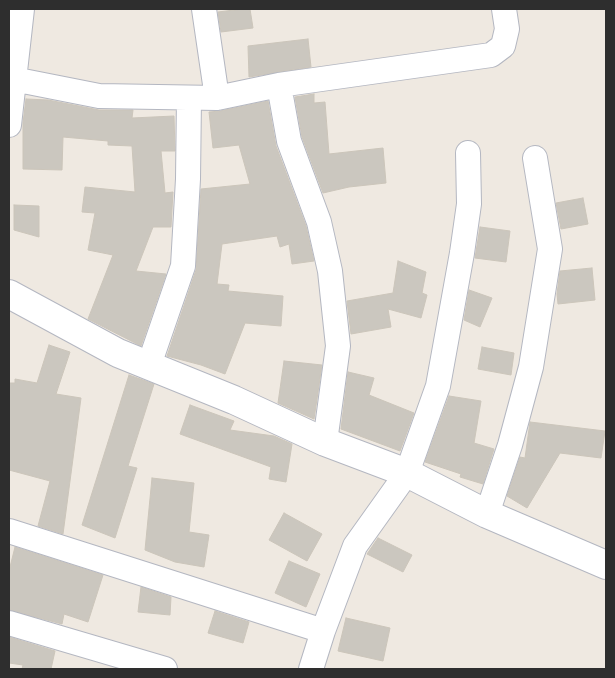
<!DOCTYPE html>
<html>
<head>
<meta charset="utf-8">
<style>
	body { margin:0 }
	#map { position:relative; width:615px; height:678px; overflow:hidden; background:#efe9e1; font-family:"Golos Text",sans-serif }
	canvas { display:block }
	.frame { position:absolute; inset:0; border:10px solid #2e2e2e; pointer-events:none }
</style>
</head>
<body>
<div id="map">
<canvas width="615" height="678"></canvas>
<div class="frame"></div>
</div>
<script>
const ctx = document.querySelector('canvas').getContext('2d');
ctx.lineJoin = 'round';
function paint(path, color) { ctx.fillStyle = color; ctx.fill(path, 'evenodd'); }
const poly = rows => new Path2D(rows.map(r => 'M' + r).join(''));
function stroke(path, color, width, dash) { ctx.strokeStyle = color; ctx.lineWidth = width; ctx.lineCap = dash ? 'butt' : 'round'; ctx.setLineDash(dash || []); ctx.stroke(path); }
const building = poly([
	[242,9,250,9,253,28,221,32,218,12,242,9],
	[308,39,311,67,249,77,248,46,308,39],
	[314,94,314,103,325,102,329,154,383,148,386,183,349,187,323,193,302,137,295,97,314,94],
	[26,99,48,100,99,110,133,110,132,118,174,116,175,151,161,151,165,193,173,192,171,227,153,227,136,271,166,274,141,346,88,319,113,255,88,250,95,213,82,212,85,187,135,192,132,146,108,145,108,141,63,137,62,170,23,169,23,123,26,99],
	[268,101,276,146,306,226,314,261,292,264,289,244,280,247,277,236,222,244,217,284,229,285,228,291,283,296,281,326,245,323,225,374,201,365,167,356,196,270,201,189,250,184,239,145,213,148,209,112,220,111,268,101],
	[583,198,588,224,561,229,556,203,583,198],
	[14,205,39,206,39,237,14,230,14,205],
	[480,227,510,231,506,262,475,258,480,227],
	[398,261,426,272,422,293,427,295,421,318,388,309,391,327,351,334,347,301,393,293,398,261],
	[592,268,595,300,558,304,557,294,560,271,592,268],
	[469,290,492,298,480,327,464,320,469,290],
	[49,345,70,352,56,394,81,398,63,534,38,526,50,481,9,470,9,383,15,383,15,379,37,383,49,345],
	[482,347,514,353,511,375,478,369,482,347],
	[284,361,322,365,314,419,278,403,284,361],
	[348,372,374,378,369,395,414,413,400,451,341,429,348,372],
	[129,375,154,384,128,466,137,468,115,538,82,525,129,375],
	[449,396,481,401,474,443,494,449,483,484,460,477,461,474,425,462,449,396],
	[190,405,234,421,230,430,274,436,292,444,286,482,269,479,271,467,180,434,190,405],
	[530,422,605,431,601,458,560,453,527,508,507,496,520,457,525,458,530,422],
	[152,478,194,483,189,532,209,535,204,567,175,562,145,550,152,478],
	[284,513,322,534,307,561,269,540,284,513],
	[378,538,412,555,403,572,367,554,378,538],
	[15,547,103,575,88,622,64,614,62,624,9,610,9,571,15,547],
	[289,561,320,574,306,607,275,593,289,561],
	[141,587,171,597,170,615,138,612,141,587],
	[215,611,249,622,243,643,208,633,215,611],
	[346,618,390,628,383,661,338,651,346,618],
	[9,637,55,651,51,669,22,669,23,665,9,663,9,637]
]);
const minor = poly([
	[204,9,217,98],
	[13,79,99,96,217,98,279,85,491,55,503,46,507,29,504,9],
	[279,85,289,141,319,222,330,271,338,346,325,442],
	[9,125,22,9],
	[149,365,183,266,188,179,189,98],
	[487,514,510,445,531,367,550,249,535,158],
	[9,531,323,631],
	[9,623,165,669],
	[311,669,323,631,355,546,407,473,438,386,462,253,469,204,468,153]
]);
const tertiary = poly([
	[9,294,118,353,234,400,325,442,407,473,487,514,606,565]
]);
paint(building, '#cbc7bf');
stroke(building, '#cbc5ba', 1);
stroke(minor, '#b4b7c1', 26);
stroke(tertiary, '#b4b7c1', 30);
stroke(minor, '#fff', 24);
stroke(tertiary, '#fff', 28);
</script>
</body>
</html>
